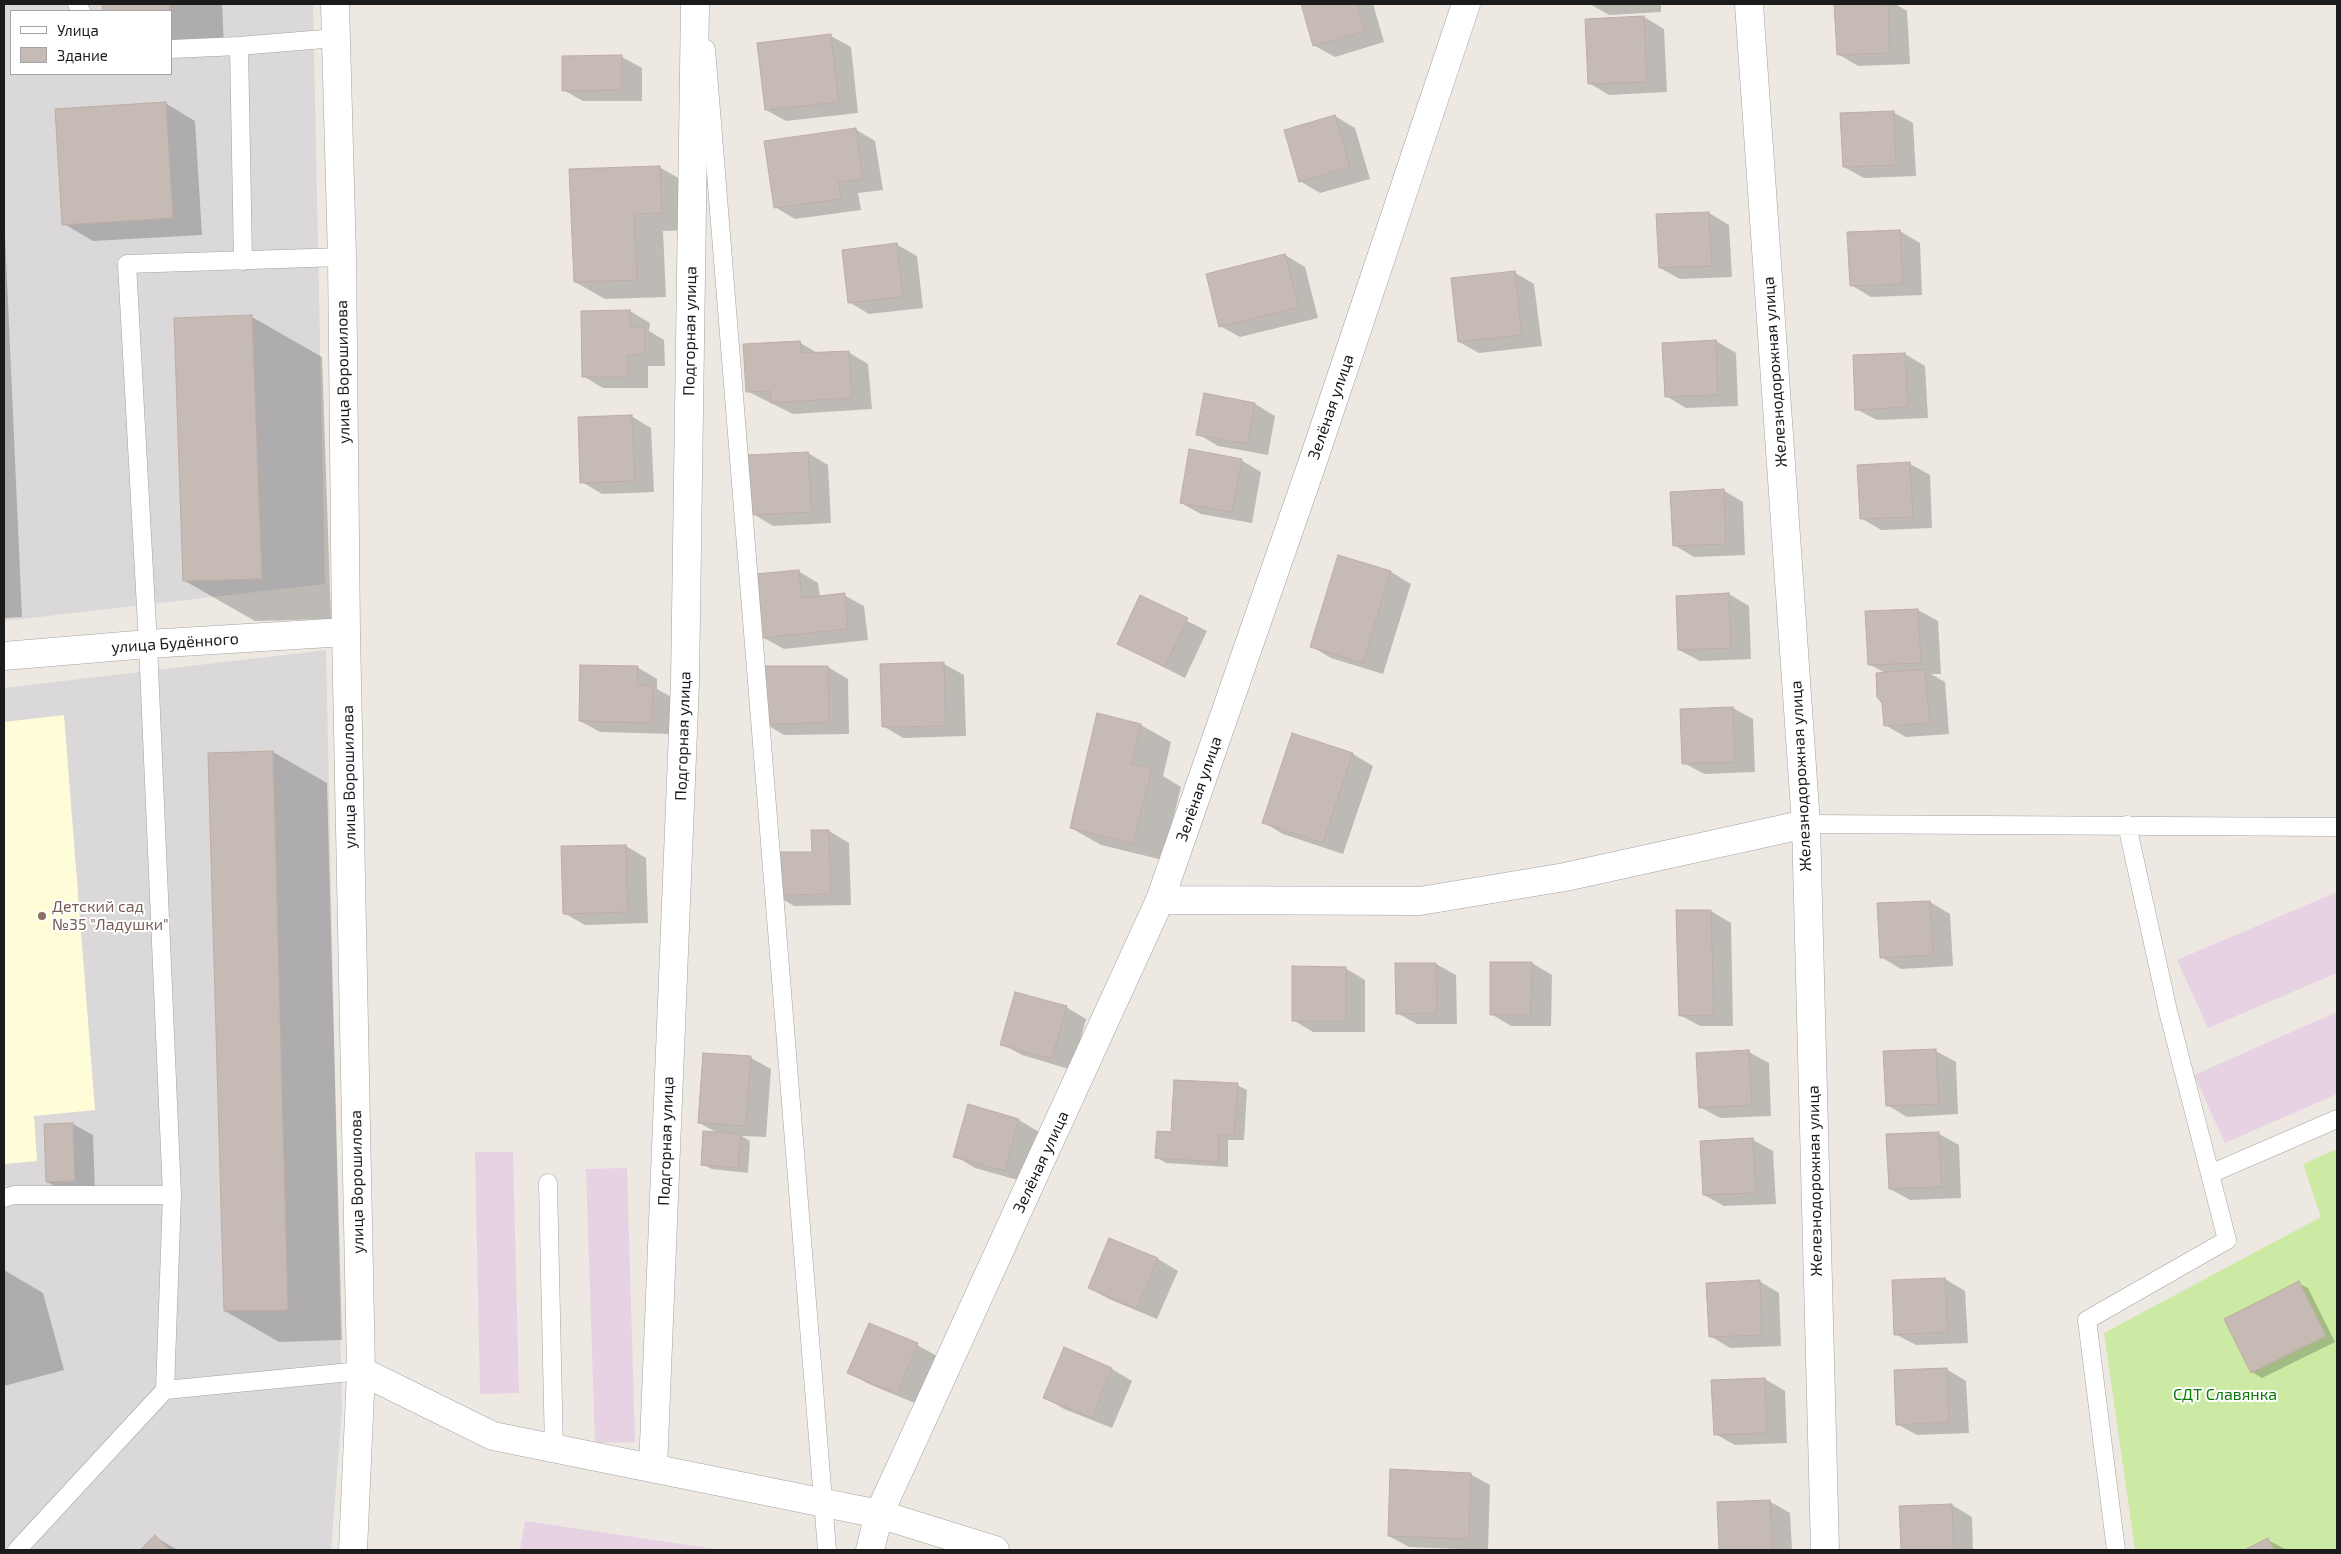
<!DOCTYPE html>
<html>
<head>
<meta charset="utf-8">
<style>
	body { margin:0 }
	#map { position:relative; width:2341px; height:1554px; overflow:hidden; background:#ede8e1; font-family:"Exo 2",sans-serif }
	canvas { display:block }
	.frame { position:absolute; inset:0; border:5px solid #1b1b1b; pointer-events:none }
	.legend { position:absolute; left:10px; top:10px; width:162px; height:65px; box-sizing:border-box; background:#fff; border:1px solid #a4a4a4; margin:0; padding:6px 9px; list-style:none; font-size:15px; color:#1b1b1b }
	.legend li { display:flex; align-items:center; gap:10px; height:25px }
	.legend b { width:25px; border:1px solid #a4a4a4 }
</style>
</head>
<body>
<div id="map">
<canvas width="2341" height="1554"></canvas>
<div class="frame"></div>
<ul class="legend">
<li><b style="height:6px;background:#fff"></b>Улица</li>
<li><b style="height:14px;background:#c5bab4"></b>Здание</li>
</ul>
</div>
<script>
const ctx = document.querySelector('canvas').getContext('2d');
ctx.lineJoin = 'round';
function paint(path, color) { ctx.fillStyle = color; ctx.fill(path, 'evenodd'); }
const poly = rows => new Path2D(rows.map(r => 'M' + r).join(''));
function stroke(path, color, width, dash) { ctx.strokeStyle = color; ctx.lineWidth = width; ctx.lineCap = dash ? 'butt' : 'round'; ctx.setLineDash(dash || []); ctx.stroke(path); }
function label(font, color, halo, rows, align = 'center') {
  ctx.font = font + ' "Exo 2",sans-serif'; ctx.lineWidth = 4; ctx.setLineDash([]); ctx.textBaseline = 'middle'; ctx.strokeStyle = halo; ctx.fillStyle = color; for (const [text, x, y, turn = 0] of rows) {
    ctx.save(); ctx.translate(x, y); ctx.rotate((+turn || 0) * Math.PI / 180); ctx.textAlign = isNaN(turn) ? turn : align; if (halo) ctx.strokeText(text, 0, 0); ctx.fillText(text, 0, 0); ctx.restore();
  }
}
const residential = poly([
	[4,4,313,4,325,584,4,621],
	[11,11,171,11,171,74,11,74],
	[326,650,342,1410,331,1550,4,1550,4,688]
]);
const industrial = poly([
	[2337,892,2337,973,2208,1028,2177,960],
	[2337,1012,2337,1094,2225,1143,2194,1075],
	[475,1152,513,1152,519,1393,480,1394],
	[627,1168,635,1442,595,1443,586,1169],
	[525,1521,722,1550,520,1550]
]);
const education = poly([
	[64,715,95,1110,34,1116,37,1161,4,1164,4,722]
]);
const grass = poly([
	[2337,1149,2337,1550,2135,1550,2104,1333,2321,1217,2303,1164]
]);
const shadow = poly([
	[104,4,222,4,224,45,171,46,171,11,104,11],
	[1302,4,1373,4,1384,42,1335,57,1315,46],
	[1590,4,1661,4,1661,12,1609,15],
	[1835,4,1895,4,1907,11,1910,64,1858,66,1838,54],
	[1644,17,1664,29,1667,92,1609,95,1589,83],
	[831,36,851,47,858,113,786,121,766,110],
	[622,57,642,68,642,101,583,101,563,90],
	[165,103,195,121,202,235,93,241,64,224],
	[1893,112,1913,123,1916,176,1864,178,1844,167],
	[1335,116,1355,128,1370,179,1320,193,1300,181],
	[855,129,875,141,883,190,858,193,861,210,795,219,775,207],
	[659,167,689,184,691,230,663,231,666,297,605,299,575,282],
	[4,212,22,617,4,618],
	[1709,213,1729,225,1732,277,1680,279,1660,268],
	[1900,231,1920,243,1922,295,1871,297,1851,285],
	[896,244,917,256,923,308,869,314,849,302],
	[1285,255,1305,267,1318,318,1240,337,1220,326],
	[1514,272,1534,284,1542,346,1479,353,1459,342],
	[630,311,650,323,649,331,664,340,665,366,648,366,648,388,603,388,583,376],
	[252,317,322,357,331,619,255,621,185,581],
	[1716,341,1736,353,1738,406,1686,408,1666,396],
	[799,342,819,354,848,352,868,364,872,409,793,414,747,391],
	[1905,354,1925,366,1928,418,1877,420,1856,409,1854,357],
	[1255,404,1275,416,1268,455,1218,446,1198,434],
	[631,416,651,428,654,492,602,494,582,482],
	[808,453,828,465,831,523,773,526,753,514],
	[1241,460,1261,472,1252,523,1201,514,1181,503],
	[1910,464,1930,475,1932,528,1881,530,1861,518],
	[1723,490,1743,502,1745,555,1694,557,1674,545],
	[1339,556,1391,572,1411,584,1383,674,1331,658,1311,646],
	[798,571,818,583,820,597,844,595,864,606,868,640,784,649,764,638],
	[1729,594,1749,606,1751,659,1700,661,1679,650],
	[1140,597,1207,631,1185,678,1118,644],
	[1918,610,1938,621,1941,674,1931,674,1945,682,1949,734,1906,737,1885,725,1885,673,1869,664],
	[944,664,964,675,966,736,903,738,883,726],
	[637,667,657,679,657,689,673,698,672,734,600,732,580,721],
	[828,667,848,679,849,734,784,735,764,723],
	[1733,708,1753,719,1755,772,1704,774,1684,763],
	[1098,714,1141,725,1171,742,1163,776,1181,787,1163,860,1101,845,1071,828],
	[273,752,327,783,342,1340,279,1342,225,1311],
	[1353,754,1373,766,1343,854,1283,834,1263,822],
	[829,831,849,843,851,905,794,906,774,894,813,853],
	[626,846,646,858,648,923,585,925,564,913,563,847],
	[1930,902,1950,914,1953,966,1901,969,1881,957],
	[1711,911,1731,923,1733,1026,1700,1026,1680,1015],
	[1532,963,1552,975,1551,1026,1511,1026,1491,1014],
	[1436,964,1456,975,1457,1024,1417,1024,1397,1013],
	[1345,968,1365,980,1365,1032,1313,1032,1293,1020],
	[1066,1007,1086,1019,1072,1070,1022,1055,1002,1044],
	[1936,1051,1956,1062,1958,1114,1907,1117,1887,1105],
	[1749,1052,1769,1063,1771,1116,1720,1118,1700,1107],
	[751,1058,771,1069,766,1137,742,1136,750,1141,748,1173,712,1169,702,1164,718,1133,699,1123],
	[1237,1085,1247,1090,1244,1140,1228,1140,1228,1167,1166,1163,1156,1157,1172,1133],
	[1019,1120,1039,1132,1025,1182,975,1168,955,1156],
	[73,1124,93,1135,95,1192,67,1193,47,1182],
	[1939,1134,1959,1145,1961,1198,1910,1200,1890,1189,1888,1136],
	[1753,1140,1773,1151,1776,1204,1724,1206,1704,1195],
	[1110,1239,1158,1259,1178,1271,1157,1319,1109,1299,1089,1288],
	[4,1270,43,1293,64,1370,4,1386],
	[1945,1279,1965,1291,1968,1343,1916,1345,1895,1334],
	[1759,1281,1779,1293,1781,1346,1730,1348,1710,1336],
	[2298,1283,2308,1288,2335,1342,2262,1378,2252,1372],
	[869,1324,917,1345,937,1356,917,1404,869,1384,849,1373],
	[1064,1349,1112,1369,1132,1381,1112,1428,1064,1409,1044,1397],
	[1946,1369,1966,1381,1969,1433,1917,1435,1897,1424],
	[1765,1379,1785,1391,1787,1443,1735,1445,1715,1434],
	[1470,1474,1490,1485,1488,1550,1409,1547,1389,1536],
	[1769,1501,1790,1513,1792,1550,1720,1550,1718,1503],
	[1952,1505,1972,1517,1973,1550,1902,1550,1900,1507],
	[155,1537,178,1550,142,1550],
	[2268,1540,2287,1550,2247,1550]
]);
const building = poly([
	[102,4,169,4,170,11,103,11,102,4],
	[1301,4,1357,4,1365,31,1313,46,1301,4],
	[1834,4,1888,4,1890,53,1837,55,1834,4],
	[1644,16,1647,82,1588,84,1585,19,1644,16],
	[831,34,839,102,765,110,757,43,831,34],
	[622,55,622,90,562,91,562,56,622,55],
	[166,102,173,218,62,225,55,109,166,102],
	[1894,111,1896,165,1843,167,1840,113,1894,111],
	[1335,115,1350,167,1299,182,1284,130,1335,115],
	[856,128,863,179,839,182,841,199,774,208,764,141,856,128],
	[660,166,662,213,634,214,637,280,574,282,569,169,660,166],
	[1709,212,1712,266,1659,268,1656,214,1709,212],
	[1900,230,1903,284,1850,286,1847,232,1900,230],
	[897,243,903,297,848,303,842,250,897,243],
	[1285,254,1299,307,1219,327,1206,274,1285,254],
	[1515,271,1522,335,1458,342,1451,278,1515,271],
	[630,310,630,327,645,327,645,355,628,355,628,377,582,377,581,311,630,310],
	[252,315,262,579,183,581,174,318,252,315],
	[1716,340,1718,395,1665,397,1662,343,1716,340],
	[800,341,801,353,849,351,852,398,771,403,770,391,746,392,743,344,800,341],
	[1905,353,1908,407,1855,410,1853,355,1905,353],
	[1204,393,1255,403,1248,444,1196,435,1204,393],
	[632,415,635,481,580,483,578,417,632,415],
	[1189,449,1242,459,1232,512,1180,503,1189,449],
	[808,452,812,512,752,515,748,455,808,452],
	[1910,462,1913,517,1860,519,1857,465,1910,462],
	[1724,489,1726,544,1673,546,1670,492,1724,489],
	[1338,555,1391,571,1363,663,1310,647,1338,555],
	[799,570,802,598,845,593,848,629,762,638,755,574,799,570],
	[1729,593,1731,648,1678,650,1676,596,1729,593],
	[1140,595,1188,618,1165,667,1117,644,1140,595],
	[1918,609,1921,663,1868,665,1865,611,1918,609],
	[944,662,946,726,882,727,880,664,944,662],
	[580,665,638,666,637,685,653,686,652,723,579,721,580,665],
	[762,666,828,666,829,723,763,724,762,666],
	[1925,669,1930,723,1884,726,1882,703,1877,697,1876,673,1925,669],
	[1733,707,1735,762,1682,764,1680,709,1733,707],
	[1097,713,1141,724,1132,764,1152,769,1133,844,1070,828,1097,713],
	[1292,733,1353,753,1323,843,1262,823,1292,733],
	[273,751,288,1310,224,1311,208,753,273,751],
	[811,830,829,830,831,894,773,895,772,852,812,852,811,830],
	[626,845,628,912,563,914,561,846,626,845],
	[1930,901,1933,955,1880,958,1877,903,1930,901],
	[1676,910,1711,910,1714,1015,1679,1016,1676,910],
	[1490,962,1532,962,1531,1015,1490,1015,1490,962],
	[1395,963,1436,963,1437,1013,1396,1014,1395,963],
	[1292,966,1346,967,1346,1021,1292,1021,1292,966],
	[1015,992,1067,1006,1052,1059,1000,1045,1015,992],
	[1936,1049,1939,1104,1886,1106,1883,1051,1936,1049],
	[1749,1050,1752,1105,1699,1108,1696,1053,1749,1050],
	[703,1053,751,1056,746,1126,698,1123,703,1053],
	[1174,1080,1238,1083,1234,1135,1219,1135,1218,1162,1155,1158,1157,1131,1171,1132,1174,1080],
	[968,1104,1019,1119,1005,1171,953,1157,968,1104],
	[73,1123,75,1181,46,1182,44,1124,73,1123],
	[703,1131,741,1134,738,1168,701,1165,703,1131],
	[1939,1132,1942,1187,1889,1189,1886,1134,1939,1132],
	[1753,1138,1756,1193,1703,1195,1700,1141,1753,1138],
	[1109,1238,1158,1258,1137,1309,1088,1288,1109,1238],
	[1945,1278,1948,1332,1894,1335,1892,1280,1945,1278],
	[1760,1280,1762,1335,1709,1337,1706,1283,1760,1280],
	[2299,1281,2326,1336,2251,1373,2224,1319,2299,1281],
	[869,1323,918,1343,897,1394,847,1373,869,1323],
	[1064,1347,1112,1368,1092,1418,1043,1398,1064,1347],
	[1947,1368,1949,1422,1896,1425,1894,1370,1947,1368],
	[1765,1378,1767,1433,1714,1435,1711,1380,1765,1378],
	[1390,1469,1471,1473,1469,1539,1388,1536,1390,1469],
	[1770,1500,1773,1550,1719,1550,1717,1502,1770,1500],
	[1952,1504,1954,1550,1901,1550,1899,1506,1952,1504],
	[155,1535,170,1550,140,1550,155,1535],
	[2268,1538,2274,1550,2244,1550,2268,1538]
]);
const service = poly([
	[77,4,81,11],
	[239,46,243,261],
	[171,49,239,46,336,38],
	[706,49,827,1550],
	[342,257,127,264,148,644,172,1195,165,1390,361,1371],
	[1806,824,2337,827],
	[2127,825,2168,1011,2210,1174,2337,1119],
	[548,1183,554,1449],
	[4,1198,14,1195,172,1195],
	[17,1550,165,1390],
	[2116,1550,2087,1320,2227,1240,2210,1174]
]);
const minor = poly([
	[335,4,342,257,346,632,361,1371,353,1550],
	[1749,4,1806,824,1825,1550],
	[4,656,148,644,346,632],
	[1160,900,1420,901,1565,877,1806,824],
	[361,1371,493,1436,879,1514,995,1550],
	[653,1468,685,682,695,4],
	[870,1550,879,1514,1160,900,1313,461,1466,4]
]);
const markers = [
	[42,916,5,"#8d6e63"]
];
const streetNames = [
	["Подгорная улица",690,331,-89],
	["улица Ворошилова",343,372,-91],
	["Железнодорожная улица",1775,372,-94],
	["Зелёная улица",1331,407,-71],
	["улица Будённого",175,643,-4],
	["Подгорная улица",683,736,-88],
	["Железнодорожная улица",1801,776,-93],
	["улица Ворошилова",349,777,-91],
	["Зелёная улица",1199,789,-71],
	["Подгорная улица",666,1141,-88],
	["Зелёная улица",1041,1162,-65],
	["Железнодорожная улица",1815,1181,-91],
	["улица Ворошилова",357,1182,-91]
];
const educationNames = [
	["Детский сад",52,907],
	["№35 \"Ладушки\"",52,925]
];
const parkNames = [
	["СДТ Славянка",2225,1395]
];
paint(residential, '#dad8d8');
paint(industrial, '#e7d2e4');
paint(education, '#fffcd8');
paint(grass, '#cceaa4');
paint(shadow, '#0003');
paint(building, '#c5bab4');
stroke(building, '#bfada3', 1);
stroke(service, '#a2a2a2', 19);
stroke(minor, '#a2a2a2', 29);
stroke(service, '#fff', 18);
stroke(minor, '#fff', 28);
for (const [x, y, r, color] of markers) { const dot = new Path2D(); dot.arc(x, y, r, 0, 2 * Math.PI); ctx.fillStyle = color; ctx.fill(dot); stroke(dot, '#fff', 2); }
label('16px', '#1b1b1b', '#fff', streetNames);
label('16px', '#785e54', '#fff', educationNames, 'left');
label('16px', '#097a09', '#fff', parkNames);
</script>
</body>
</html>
